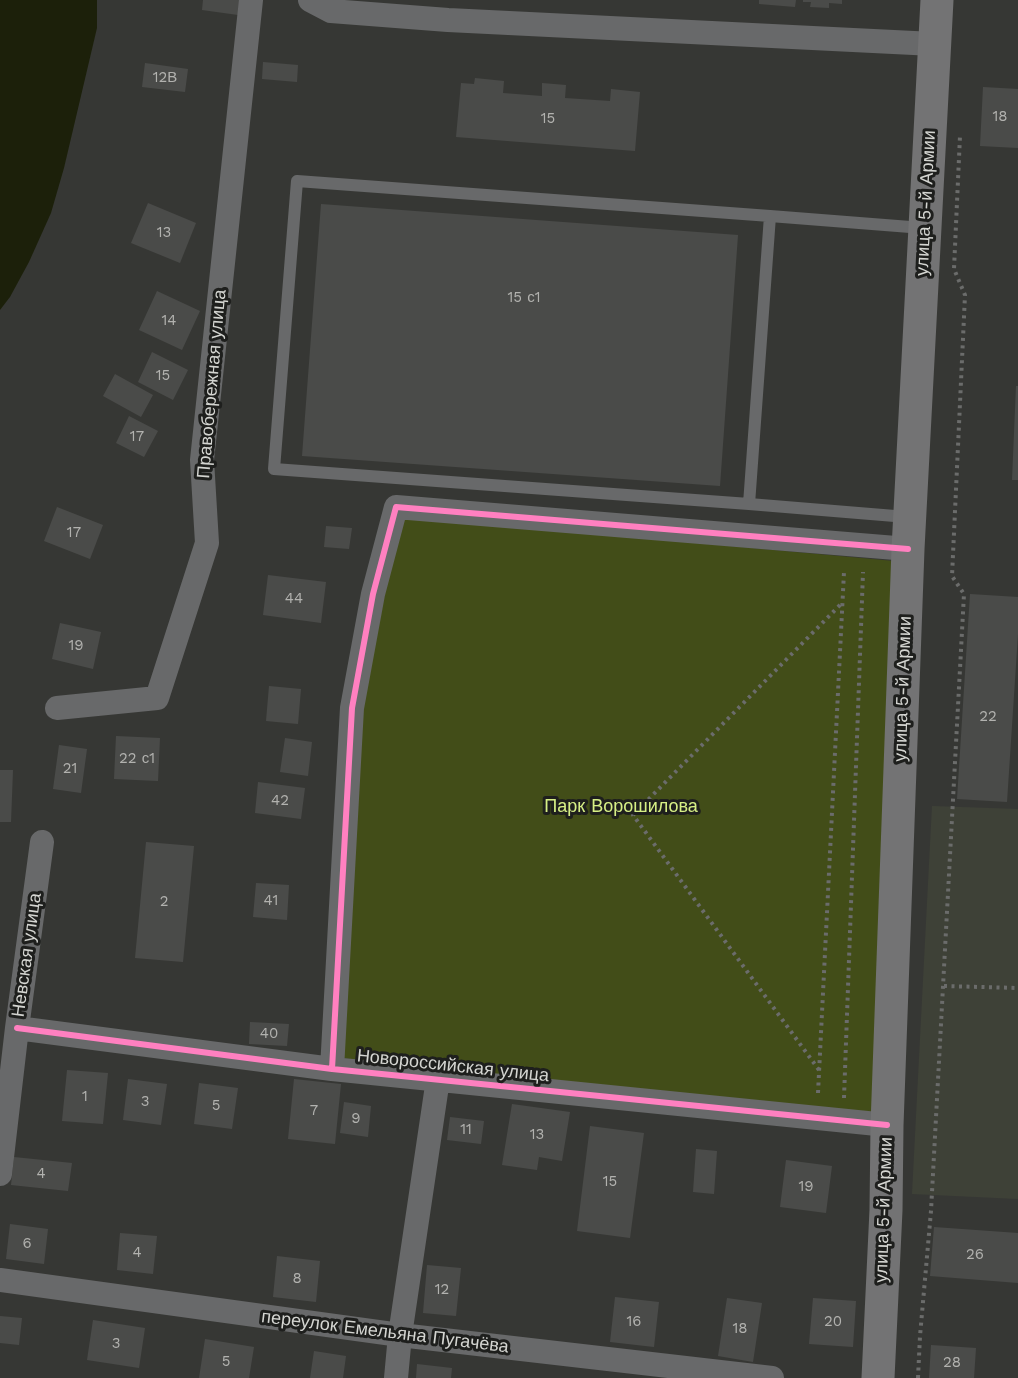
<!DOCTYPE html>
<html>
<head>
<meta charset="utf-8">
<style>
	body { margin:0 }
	canvas { display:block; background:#363734 }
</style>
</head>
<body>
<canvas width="1018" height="1378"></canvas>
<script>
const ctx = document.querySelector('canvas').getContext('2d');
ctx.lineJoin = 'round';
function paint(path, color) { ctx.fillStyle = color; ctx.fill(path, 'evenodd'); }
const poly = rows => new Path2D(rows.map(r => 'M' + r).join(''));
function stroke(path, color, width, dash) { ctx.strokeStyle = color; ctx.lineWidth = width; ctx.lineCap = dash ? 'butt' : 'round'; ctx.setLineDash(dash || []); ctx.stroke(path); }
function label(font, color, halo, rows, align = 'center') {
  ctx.font = font + ' "Work Sans",sans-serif'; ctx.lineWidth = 6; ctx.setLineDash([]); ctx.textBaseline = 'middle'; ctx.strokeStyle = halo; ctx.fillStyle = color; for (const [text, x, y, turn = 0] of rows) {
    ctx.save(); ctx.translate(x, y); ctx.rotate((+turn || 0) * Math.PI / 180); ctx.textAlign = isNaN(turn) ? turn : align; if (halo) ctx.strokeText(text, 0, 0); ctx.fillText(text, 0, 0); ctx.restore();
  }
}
const built = poly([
	[932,806,1018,809,1018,1199,912,1194]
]);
const green = poly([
	[402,516,894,561,875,1113,341,1058,362,711,385,593]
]);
const water = poly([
	[0,0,97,0,97,28,64,168,51,213,29,262,10,297,0,310]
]);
const building = poly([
	[203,0,240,0,238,15,202,10],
	[759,0,796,0,795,7,759,4],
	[803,0,842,0,842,4,829,3,829,8,810,7,811,2,803,2],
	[263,62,298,65,297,82,262,79],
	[145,63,188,69,185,92,142,87],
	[475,78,504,81,503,93,542,96,542,83,566,85,565,98,610,101,611,89,640,92,635,151,456,137,461,83,474,84],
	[983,87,1018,89,1018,148,980,146],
	[148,203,196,223,180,263,131,243],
	[321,204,738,235,720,486,302,456],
	[157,291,200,311,182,350,139,330],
	[152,352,188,370,173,400,138,382],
	[115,374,153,395,141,417,103,396],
	[1016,386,1018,386,1018,480,1012,480],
	[129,416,158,431,144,457,116,443],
	[57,507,103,525,90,559,44,541],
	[326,526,352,528,349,549,324,547],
	[268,575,326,582,321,623,263,615],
	[970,594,1018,597,1018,634,1007,802,957,799],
	[60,623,101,632,93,669,52,659],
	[269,686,301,689,298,724,266,721],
	[116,736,160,738,158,781,114,779],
	[285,738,312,742,308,776,280,772],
	[59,745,87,749,81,793,53,789],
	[0,770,13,770,11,822,0,822],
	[258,782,305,788,301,819,255,813],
	[146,842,194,846,183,962,135,958],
	[256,883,289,885,287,920,253,917],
	[250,1022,289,1024,287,1046,249,1044],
	[67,1070,108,1073,103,1124,62,1121],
	[128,1079,167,1084,161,1125,123,1120],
	[294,1079,341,1084,335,1144,288,1139],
	[199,1083,238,1088,232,1129,194,1124],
	[344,1102,371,1106,368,1137,340,1133],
	[512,1104,570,1112,562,1161,539,1157,537,1170,502,1165],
	[450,1117,484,1121,481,1144,447,1140],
	[590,1126,644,1133,630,1238,577,1231],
	[696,1149,717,1151,714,1194,693,1192],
	[14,1157,72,1163,68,1191,11,1185],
	[786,1160,832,1166,826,1213,780,1207],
	[10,1224,48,1229,44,1264,6,1259],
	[934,1227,1018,1233,1018,1283,930,1276],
	[120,1233,157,1236,153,1274,117,1270],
	[277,1256,320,1261,316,1302,273,1297],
	[427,1265,461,1268,456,1316,423,1313],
	[615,1297,659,1302,654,1347,610,1342],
	[727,1298,762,1303,753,1362,718,1356],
	[813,1298,856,1301,853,1347,809,1344],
	[0,1316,22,1318,19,1345,0,1343],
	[93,1320,145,1328,139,1368,87,1360],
	[205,1339,254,1347,249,1378,199,1378],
	[931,1345,976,1348,974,1378,929,1378],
	[314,1351,346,1356,343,1378,310,1378],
	[417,1364,452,1368,451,1378,416,1378]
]);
const path = poly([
	[944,986,1018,988],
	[819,1070,633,815,842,603],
	[818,1093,844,572],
	[844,1098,863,572],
	[918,1378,920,1336,931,1211,964,594,952,576,965,295,954,269,960,136]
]);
const lane = poly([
	[749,504,274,469,297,181,770,216],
	[907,517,749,504,770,216,923,228]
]);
const street = poly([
	[310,0,331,11,448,20,934,44],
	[57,708,157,698,207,543,202,460,251,0],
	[17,1028,332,1069,887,1125],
	[332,1069,352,708,373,594,396,507,908,549],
	[0,1174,17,1028,42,842],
	[0,1280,400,1335,772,1378],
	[396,1378,400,1335,438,1079]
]);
const secondary = poly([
	[878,1378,886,1210,887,1125,908,549,937,0]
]);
const cycleway = poly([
	[17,1028,332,1069,887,1125],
	[332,1069,352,708,373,594,396,507,908,549]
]);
const numberNames = [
	["12В",165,78],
	["18",1000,117],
	["15",548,119],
	["13",164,233],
	["15 с1",524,298],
	["14",169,321],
	["15",163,376],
	["17",137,437],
	["17",74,533],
	["44",294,599],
	["19",76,646],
	["22",988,717],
	["22 с1",137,759],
	["21",70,769],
	["42",280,801],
	["41",271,901],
	["2",164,902],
	["40",269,1034],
	["1",85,1097],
	["3",145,1102],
	["5",216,1106],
	["7",314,1111],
	["9",356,1119],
	["11",466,1130],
	["13",537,1135],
	["4",41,1174],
	["15",610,1182],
	["19",806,1187],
	["6",27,1244],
	["4",137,1253],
	["26",975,1255],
	["8",297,1279],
	["12",442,1290],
	["16",634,1322],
	["20",833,1322],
	["18",740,1329],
	["3",116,1344],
	["5",226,1362],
	["28",952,1363]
];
const streetNames = [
	["улица 5-й Армии",926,203,-87],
	["Правобережная улица",212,384,-85],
	["улица 5-й Армии",903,689,-88],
	["Невская улица",27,955,-82],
	["Новороссийская улица",453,1066,6],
	["улица 5-й Армии",884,1210,-88],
	["переулок Емельяна Пугачёва",385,1332,7]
];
const parkNames = [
	["Парк Ворошилова",621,807]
];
paint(built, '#3e4137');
paint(green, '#424d18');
paint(water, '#1c200a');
paint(building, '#4a4b49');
stroke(path, '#6b6c6b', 4, [3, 4.5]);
stroke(lane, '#68696a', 12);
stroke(street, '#68696a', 24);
stroke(secondary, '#737374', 33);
stroke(cycleway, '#ff80c0', 6);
label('15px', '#b2b2af', null, numberNames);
label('18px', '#d4d5d1', '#1e1f1d', streetNames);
label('18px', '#d6ef85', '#1e1f1d', parkNames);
</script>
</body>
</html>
